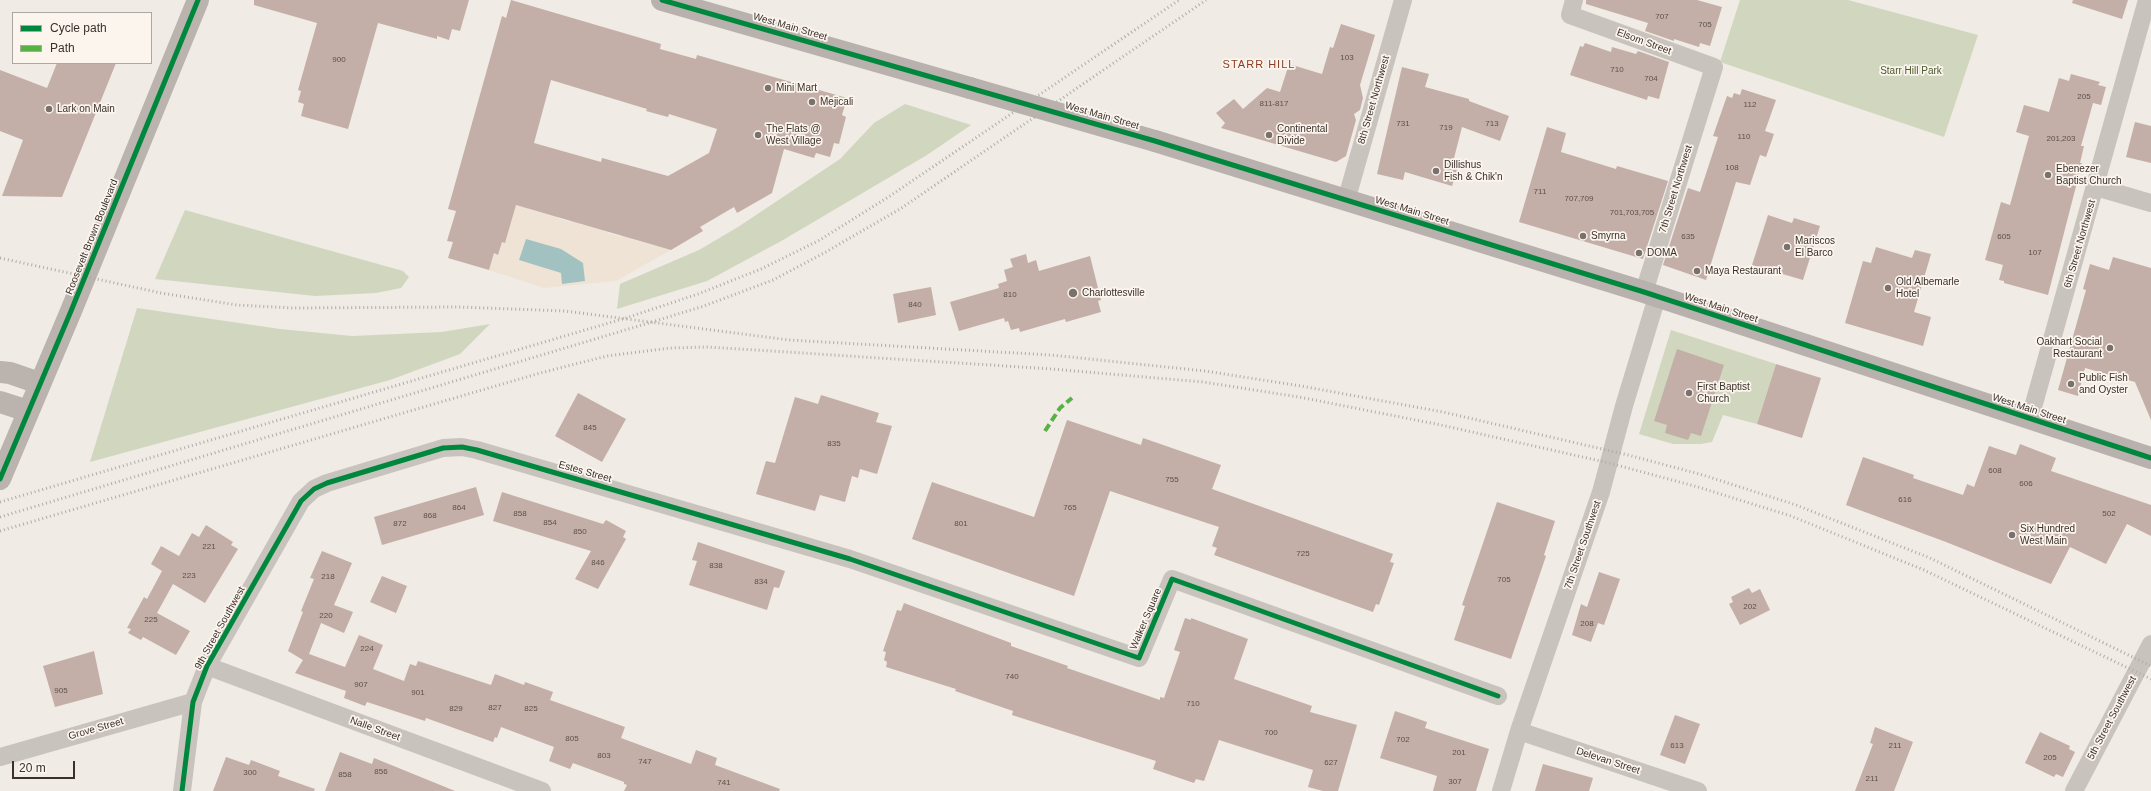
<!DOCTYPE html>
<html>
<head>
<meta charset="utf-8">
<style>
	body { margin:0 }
	#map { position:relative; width:2151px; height:791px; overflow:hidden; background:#f0ebe5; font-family:Helvetica,sans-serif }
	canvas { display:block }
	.legend { position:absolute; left:12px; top:12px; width:140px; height:52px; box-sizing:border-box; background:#fbf5ee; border:1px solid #aea6a0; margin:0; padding:5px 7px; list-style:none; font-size:12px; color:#3b302b }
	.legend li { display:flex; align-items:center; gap:8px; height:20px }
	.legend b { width:20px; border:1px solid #aea6a0 }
	.scale { position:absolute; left:12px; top:761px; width:63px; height:18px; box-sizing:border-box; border:2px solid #3b302b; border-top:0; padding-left:5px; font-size:12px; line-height:14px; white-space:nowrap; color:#3b302b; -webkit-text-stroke:3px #fbf5ee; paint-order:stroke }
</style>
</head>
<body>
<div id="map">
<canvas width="2151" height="791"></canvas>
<ul class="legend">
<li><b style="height:5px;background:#00873e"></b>Cycle path</li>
<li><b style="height:5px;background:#57b246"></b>Path</li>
</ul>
<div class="scale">20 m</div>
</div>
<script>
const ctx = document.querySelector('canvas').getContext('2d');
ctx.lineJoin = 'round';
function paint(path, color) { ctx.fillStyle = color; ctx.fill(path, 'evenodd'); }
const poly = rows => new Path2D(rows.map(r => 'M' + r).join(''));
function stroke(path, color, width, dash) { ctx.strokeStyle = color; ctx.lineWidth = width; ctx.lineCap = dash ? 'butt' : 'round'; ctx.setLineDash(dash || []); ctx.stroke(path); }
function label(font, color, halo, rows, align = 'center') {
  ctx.font = font + ' Helvetica,sans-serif'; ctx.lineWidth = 3.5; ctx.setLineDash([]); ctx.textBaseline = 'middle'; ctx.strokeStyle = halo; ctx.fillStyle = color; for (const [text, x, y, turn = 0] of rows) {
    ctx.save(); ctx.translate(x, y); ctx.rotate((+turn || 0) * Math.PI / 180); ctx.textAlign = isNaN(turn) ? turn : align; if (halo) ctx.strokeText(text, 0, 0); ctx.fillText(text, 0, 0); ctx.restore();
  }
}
const green = poly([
	[1740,0,1848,0,1978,35,1944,137,1720,62],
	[905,104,971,125,927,155,783,240,707,281,617,309,620,284,699,250,738,227,840,159,874,123],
	[185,210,403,271,409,277,401,288,376,293,315,296,155,279],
	[137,308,280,329,352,336,442,332,490,324,460,354,390,380,90,462],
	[1671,330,1776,364,1757,424,1723,415,1712,442,1701,444,1673,444,1639,434]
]);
const plaza = poly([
	[534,194,529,209,543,213,544,211,557,215,557,218,570,222,572,214,581,218,580,224,608,230,607,233,621,237,626,221,632,239,656,246,656,243,681,244,616,281,544,288,489,270,494,253,498,255,502,242,502,211],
	[526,239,585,281,520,260]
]);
const water = poly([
	[526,239,561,249,583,263,585,281,562,284,561,273,519,260]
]);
const building = poly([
	[254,0,469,0,460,31,452,29,449,40,437,36,437,39,378,23,348,129,301,116,304,104,298,102,301,91,298,90,317,23,254,5],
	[511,0,661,44,660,49,696,59,697,55,847,98,842,115,846,117,839,144,834,143,830,157,816,153,814,158,784,149,772,193,737,213,734,207,700,227,703,231,671,250,516,205,505,243,502,242,498,255,494,253,489,270,448,258,453,242,447,241,456,211,448,209,502,16,506,18],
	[551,80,647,109,646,111,668,117,669,114,717,129,709,153,668,176,602,158,601,162,534,143],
	[1586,0,1697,0,1722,7,1710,46,1700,43,1699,47,1674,39,1674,41,1645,31,1648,23,1586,4],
	[2073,0,2128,0,2122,19,2072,3],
	[1341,24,1375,35,1360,85,1363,98,1360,110,1354,114,1356,120,1346,156,1336,162,1221,128,1225,123,1216,113,1234,99,1243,109,1267,88,1280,92,1289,64,1322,74,1330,47,1333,48],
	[1585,43,1611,52,1612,47,1636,54,1638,51,1669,62,1659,99,1648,96,1647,100,1570,75,1580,46,1583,47],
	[57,63,116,63,62,197,2,196,23,140,0,131,0,70,47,88],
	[1402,67,1429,74,1425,87,1469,99,1469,101,1509,116,1500,141,1462,127,1453,162,1459,164,1452,186,1405,172,1403,180,1377,174],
	[2071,74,2100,82,2098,85,2106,87,2101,105,2093,103,2081,146,2084,146,2080,163,2082,163,2048,295,2004,283,2004,281,1999,280,2003,265,1985,260,2001,202,2010,205,2029,136,2016,132,2024,105,2049,112,2059,78,2069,81],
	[1742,89,1776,100,1765,131,1774,134,1766,157,1760,155,1750,185,1736,182,1706,280,1663,265,1688,188,1700,192,1718,137,1713,136,1727,96,1732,98,1734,93,1740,95],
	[2135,122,2151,126,2151,163,2126,157],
	[1547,127,1566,133,1561,152,1616,169,1617,166,1668,181,1643,259,1519,222],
	[1768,215,1792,223,1794,218,1820,226,1803,280,1752,265],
	[1876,247,1912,258,1915,250,1931,254,1914,312,1931,317,1923,346,1845,323,1863,261,1871,263],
	[1026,254,1028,263,1036,260,1039,271,1090,256,1101,300,1098,301,1101,312,1066,322,1065,319,1020,332,1019,328,1011,330,1008,321,1005,322,1004,318,959,331,950,302,999,288,998,284,1007,281,1004,270,1013,267,1010,259],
	[2113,257,2151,268,2151,420,2135,382,2085,368,2078,396,2058,390,2086,290,2083,289,2090,264,2109,270],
	[931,287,936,315,898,323,893,294],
	[1677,349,1724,365,1701,436,1691,433,1688,440,1665,433,1667,425,1654,421],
	[1776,364,1821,378,1802,438,1757,424],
	[578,393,626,419,602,462,555,436],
	[821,395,879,413,876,422,892,426,877,474,860,469,858,478,852,476,845,502,820,495,815,511,756,494,766,461,775,463,795,397,818,404],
	[1067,420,1141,445,1143,438,1221,465,1212,489,1393,554,1390,562,1394,563,1379,605,1376,604,1373,612,1214,555,1217,548,1212,546,1219,527,1110,491,1074,596,912,539,932,482,1034,517],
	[2020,444,2056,458,2051,471,2151,505,2151,536,2127,524,2106,564,2070,547,2051,584,1946,542,1846,505,1863,457,1914,475,1913,478,1963,495,1967,484,1974,487,1989,446,2016,455],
	[476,487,484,515,382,545,374,517],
	[502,492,603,524,606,520,626,531,623,537,626,539,598,589,575,579,591,551,493,521],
	[1497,502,1555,521,1544,555,1546,556,1511,659,1454,640,1465,606,1462,605],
	[206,525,233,542,231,545,238,549,205,603,173,584,157,613,190,631,176,655,143,637,141,640,128,633,131,629,127,628,144,597,147,599,162,571,151,564,161,546,179,556,192,533,199,537],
	[698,542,785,571,779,588,774,587,767,610,689,585,697,561,692,560],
	[322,551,352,563,334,605,353,612,344,633,321,623,309,654,345,667,359,635,383,645,373,669,404,681,410,664,416,666,418,661,491,685,495,674,524,685,525,682,553,692,550,700,625,727,621,738,691,764,696,750,717,758,715,765,780,789,779,791,624,791,627,785,624,784,624,782,573,763,570,769,549,761,554,747,501,727,497,738,495,737,493,742,426,718,425,721,367,702,365,706,344,698,346,691,295,673,303,660,288,651,303,612,301,611,314,579,310,578],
	[1599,572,1620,579,1604,625,1598,623,1591,642,1572,635,1581,604,1587,607],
	[382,576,407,586,396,613,370,602],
	[1749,588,1752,593,1760,589,1770,610,1740,625,1729,604,1733,602,1731,597],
	[904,603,1011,643,1011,646,1068,666,1067,668,1160,700,1160,697,1164,698,1180,652,1174,650,1185,618,1191,620,1191,618,1248,639,1234,679,1312,706,1310,712,1357,725,1338,791,1323,791,1308,787,1313,770,1219,740,1204,781,1196,779,1194,783,1153,769,1156,761,1012,715,1013,711,955,691,956,689,886,667,887,662,884,660,886,652,883,651,897,610,901,611],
	[94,651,103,694,55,707,43,666],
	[1395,711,1427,722,1425,728,1489,749,1476,791,1433,791,1437,776,1380,758],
	[1675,715,1700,724,1685,764,1660,755],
	[1875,727,1913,742,1894,791,1855,791,1873,744,1870,743],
	[2040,732,2070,746,2069,749,2075,752,2063,777,2056,774,2054,777,2025,763],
	[340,752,372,764,374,758,455,791,325,791],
	[226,757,249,765,251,760,280,771,278,776,315,789,314,791,213,791],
	[1543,764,1593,778,1589,791,1535,791]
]);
const street = poly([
	[1574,0,1570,15,1714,67,1644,292],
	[2096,187,2151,203],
	[1346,201,1403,0],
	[2030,418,2147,0],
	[207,666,542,791],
	[1519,731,1698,791],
	[0,757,193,702],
	[182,791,193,702,207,666,301,501,314,489,327,483,443,448,462,447,477,450,850,559,1139,658,1172,579,1498,696],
	[1501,791,1519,731,1601,492,1624,406,1657,297],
	[2074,791,2151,644]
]);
const secondary = poly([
	[0,372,10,373,39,383],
	[0,402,28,411],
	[0,479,71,311,198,0]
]);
const primary = poly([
	[662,0,970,88],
	[1155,141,1644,292,2151,458]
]);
const rail = poly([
	[0,258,161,293,237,305,293,308,459,307,565,311,789,340,1051,355,1205,371,1301,386,1443,412,1628,455,1703,475,1796,505,1930,558,2151,666],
	[0,502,626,318,698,294,761,269,818,241,890,196,1179,0],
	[0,517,652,322,704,306,773,280,824,253,900,209,1206,0],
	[0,531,540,373,607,356,670,348,708,347,1052,369,1203,382,1299,397,1441,425,1609,463,1698,487,1791,516,1924,570,2151,679]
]);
const primaryBridge = poly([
	[970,88,1155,141]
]);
const quiet = poly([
	[1045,431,1060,408,1072,398]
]);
const cycleway = poly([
	[662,0,1155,141,1644,292,2151,458],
	[0,479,71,311,198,0],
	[182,791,193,702,207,666,301,501,314,489,327,483,443,448,462,447,477,450,850,559,1139,658,1172,579,1498,696]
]);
const markers = [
	[768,88,4,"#7a716c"],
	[812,102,4,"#7a716c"],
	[49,109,4,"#7a716c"],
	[758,135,4,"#7a716c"],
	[1269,135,4,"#7a716c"],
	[1436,171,4,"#7a716c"],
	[2048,175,4,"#7a716c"],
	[1583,236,4,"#7a716c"],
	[1787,247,4,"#7a716c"],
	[1639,253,4,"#7a716c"],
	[1697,271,4,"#7a716c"],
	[1888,288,4,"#7a716c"],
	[1073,293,5,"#7a716c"],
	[2110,348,4,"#7a716c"],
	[2071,384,4,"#7a716c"],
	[1689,393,4,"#7a716c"],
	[2012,535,4,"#7a716c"]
];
const numberNames = [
	["707",1662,17],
	["705",1705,25],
	["103",1347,58],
	["900",339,60],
	["710",1617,70],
	["704",1651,79],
	["205",2084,97],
	["811-817",1274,104],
	["112",1750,105],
	["731",1403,124],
	["713",1492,124],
	["719",1446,128],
	["110",1744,137],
	["201,203",2061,139],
	["108",1732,168],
	["711",1540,192],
	["707,709",1579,199],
	["701,703,705",1632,213],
	["635",1688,237],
	["605",2004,237],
	["107",2035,253],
	["810",1010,295],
	["840",915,305],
	["845",590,428],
	["835",834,444],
	["608",1995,471],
	["755",1172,480],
	["606",2026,484],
	["616",1905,500],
	["864",459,508],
	["765",1070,508],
	["858",520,514],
	["502",2109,514],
	["868",430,516],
	["854",550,523],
	["872",400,524],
	["801",961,524],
	["850",580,532],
	["221",209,547],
	["725",1303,554],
	["846",598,563],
	["838",716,566],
	["223",189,576],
	["218",328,577],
	["705",1504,580],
	["834",761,582],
	["202",1750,607],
	["220",326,616],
	["225",151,620],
	["208",1587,624],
	["224",367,649],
	["740",1012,677],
	["907",361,685],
	["905",61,691],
	["901",418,693],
	["710",1193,704],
	["827",495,708],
	["829",456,709],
	["825",531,709],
	["700",1271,733],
	["805",572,739],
	["702",1403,740],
	["613",1677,746],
	["211",1895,746],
	["201",1459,753],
	["803",604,756],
	["205",2050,758],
	["747",645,762],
	["627",1331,763],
	["856",381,772],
	["300",250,773],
	["858",345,775],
	["211",1872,779],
	["307",1455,782],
	["741",724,783]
];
const streetNames = [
	["West Main Street",790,27,16],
	["Elsom Street",1644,42,20],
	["8th Street Northwest",1374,100,-74],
	["West Main Street",1102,116,16],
	["7th Street Northwest",1676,189,-73],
	["West Main Street",1412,211,17],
	["Roosevelt Brown Boulevard",92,237,-68],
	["6th Street Northwest",2080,244,-74],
	["West Main Street",1721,308,18],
	["West Main Street",2029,409,18],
	["Estes Street",585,472,16],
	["7th Street Southwest",1583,545,-71],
	["Walker Square",1146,619,-67],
	["9th Street Southwest",220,628,-61],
	["5th Street Southwest",2112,718,-62],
	["Grove Street",96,729,-16],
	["Nalle Street",375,729,20],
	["Delevan Street",1608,761,18]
];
const parkNames = [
	["Starr Hill Park",1911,71]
];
const poiNames = [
	["Mini Mart",776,88],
	["Mejicali",820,102],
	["Lark on Main",57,109],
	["The Flats @",766,129],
	["West Village",766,141],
	["Continental",1277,129],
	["Divide",1277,141],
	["Dillishus",1444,165],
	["Fish & Chik'n",1444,177],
	["Ebenezer",2056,169],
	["Baptist Church",2056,181],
	["Smyrna",1591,236],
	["Mariscos",1795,241],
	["El Barco",1795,253],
	["DOMA",1647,253],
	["Maya Restaurant",1705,271],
	["Old Albemarle",1896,282],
	["Hotel",1896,294],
	["Charlottesville",1082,293],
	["Oakhart Social",2102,342,"right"],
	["Restaurant",2102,354,"right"],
	["Public Fish",2079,378],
	["and Oyster",2079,390],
	["First Baptist",1697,387],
	["Church",1697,399],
	["Six Hundred",2020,529],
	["West Main",2020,541]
];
const neighbourhoodNames = [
	["STARR HILL",1259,65]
];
paint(green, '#d1d6bf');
paint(plaza, '#eee3d5');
paint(water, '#a1c2c1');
paint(building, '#c3afa7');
stroke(street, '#c9c3be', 18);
stroke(secondary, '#bab3ae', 22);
stroke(primary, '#b8b1ad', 22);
stroke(rail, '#b1aca8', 3, [1, 3]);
stroke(primaryBridge, '#b8b1ad', 22);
stroke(quiet, '#57b246', 4, [8, 4]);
stroke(cycleway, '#00873e', 5);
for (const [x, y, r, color] of markers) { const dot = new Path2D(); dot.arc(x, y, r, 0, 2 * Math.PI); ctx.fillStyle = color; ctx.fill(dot); stroke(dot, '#fbf5ee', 1.5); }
label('8px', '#5d504a', null, numberNames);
label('10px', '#3b302b', '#fbf5ee', streetNames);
label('10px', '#4a5a2e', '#fbf5ee', parkNames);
label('10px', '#3b302b', '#fbf5ee', poiNames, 'left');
ctx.letterSpacing = '1px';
label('11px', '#8c3b22', '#fbf5ee', neighbourhoodNames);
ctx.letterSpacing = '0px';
</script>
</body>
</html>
